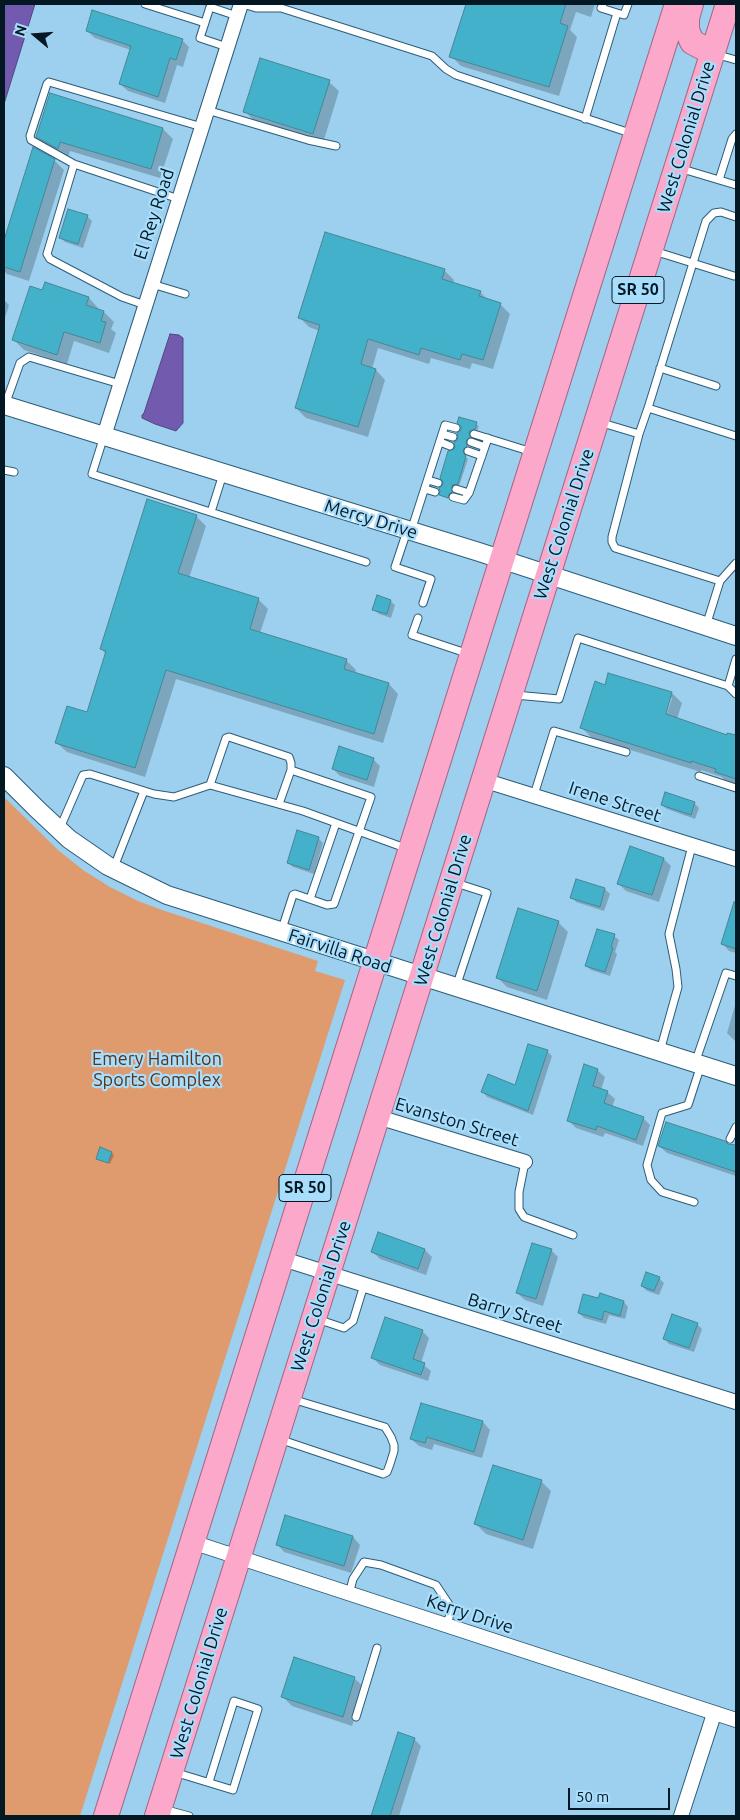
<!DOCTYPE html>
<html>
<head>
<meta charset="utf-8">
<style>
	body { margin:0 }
	#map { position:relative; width:740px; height:1820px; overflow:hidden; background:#9cd0ee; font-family:Ubuntu,sans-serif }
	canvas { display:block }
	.frame { position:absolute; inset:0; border:5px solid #041823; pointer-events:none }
	.north { position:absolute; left:10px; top:10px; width:50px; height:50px; -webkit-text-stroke:4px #a9ddfc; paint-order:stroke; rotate:288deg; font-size:14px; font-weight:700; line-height:20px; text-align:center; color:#041823 }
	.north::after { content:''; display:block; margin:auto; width:18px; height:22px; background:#041823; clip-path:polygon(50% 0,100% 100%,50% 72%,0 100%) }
	.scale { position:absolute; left:568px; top:1788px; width:102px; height:22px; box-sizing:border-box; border:2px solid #041823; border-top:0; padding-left:6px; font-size:15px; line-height:18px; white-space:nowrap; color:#041823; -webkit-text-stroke:4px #a9ddfc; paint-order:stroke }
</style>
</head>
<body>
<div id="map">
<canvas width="740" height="1820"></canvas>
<div class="frame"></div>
<div class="north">N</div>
<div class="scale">50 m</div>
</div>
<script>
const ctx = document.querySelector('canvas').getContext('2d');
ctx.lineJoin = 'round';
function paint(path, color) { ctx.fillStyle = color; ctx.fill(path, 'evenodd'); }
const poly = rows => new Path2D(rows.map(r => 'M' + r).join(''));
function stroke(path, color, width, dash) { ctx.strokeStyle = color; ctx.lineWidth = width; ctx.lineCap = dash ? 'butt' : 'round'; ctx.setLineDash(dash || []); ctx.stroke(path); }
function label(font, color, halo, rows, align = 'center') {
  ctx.font = font + ' Ubuntu,sans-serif'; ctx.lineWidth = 4.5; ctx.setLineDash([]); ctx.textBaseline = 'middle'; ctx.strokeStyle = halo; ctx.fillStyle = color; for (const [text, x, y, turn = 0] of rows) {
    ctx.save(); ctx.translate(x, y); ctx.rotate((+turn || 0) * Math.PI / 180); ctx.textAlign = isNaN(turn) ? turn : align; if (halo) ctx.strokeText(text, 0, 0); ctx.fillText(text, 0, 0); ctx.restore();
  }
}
const green = poly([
	[4,797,58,850,83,870,110,887,138,901,162,910,318,961,315,971,345,980,80,1816,4,1816]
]);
const water = poly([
	[4,4,35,4,4,104,4,4],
	[170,334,179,335,183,338,183,423,176,431,155,424,142,418,142,415,144,413,170,334]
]);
const shadow = poly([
	[199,4,215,4,214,8],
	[467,4,492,4,505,8,507,4,595,4,591,17,576,12,570,30,577,37,559,96,461,66,451,56],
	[87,31,182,40,189,47,183,67,177,65,165,103,128,91,120,84,131,50,95,38],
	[329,82,339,91,323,143,254,121,245,111],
	[51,94,163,129,173,139,160,178,70,151,68,158,48,147,38,137],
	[34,149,54,160,64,170,29,281,7,274,4,271,4,245],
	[87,216,92,221,83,248,65,242,60,237],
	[444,270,454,280,453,284,480,292,488,300,500,304,510,314,493,369,472,363,470,369,431,358,429,364,378,348,372,369,376,370,385,380,368,437,306,418,296,408,320,331,309,327,299,317],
	[43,292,89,298,98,308,98,310,104,312,114,322,111,329,116,333,109,353,74,341,67,364,24,350,14,340],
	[4,300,9,305,4,321],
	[460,418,479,426,477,431,471,434,471,439,467,443,469,448,464,452,465,457,468,459,459,486,454,487,453,494,450,499,440,495,462,430],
	[196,516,206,526,189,578,258,599,268,609,260,633,346,660,356,670,355,674,389,684,398,694,383,743,176,679,145,777,67,752,57,743,87,714,106,654,101,649],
	[390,601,395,605,391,618,379,614,374,610],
	[609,675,672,693,682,703,677,719,727,737,728,734,736,737,736,785,726,782,722,777,701,770,701,772,592,738,582,728,606,686],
	[669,698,672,698,665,720,663,720],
	[373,759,380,766,374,787,340,776,333,769],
	[694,803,699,808,695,819,667,809,662,805],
	[298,832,319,839,323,843,314,874,293,867,288,863],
	[664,859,671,866,659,902,626,891,619,884],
	[577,880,605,889,610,894,604,911,576,902,572,897],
	[736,899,736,953,729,951,722,943],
	[558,922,568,932,547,1000,507,987,497,977],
	[614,936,619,940,615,952,617,954,610,976,591,970,586,966],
	[736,1002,736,1042,727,1033],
	[547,1051,552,1056,533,1115,487,1097,483,1092,516,1086],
	[597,1070,605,1077,601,1090,607,1092,615,1099,612,1107,643,1118,650,1125,643,1146,605,1133,603,1137,576,1128,568,1120],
	[727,1145,736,1147,736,1176,667,1153,659,1146],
	[112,1153,114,1155,110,1164,98,1158],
	[379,1234,425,1250,432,1257,426,1275,380,1259,373,1252],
	[551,1250,558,1257,543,1306,525,1300,517,1293],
	[659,1278,664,1283,659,1295,647,1291,642,1286],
	[599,1300,624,1302,628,1307,625,1319,609,1315,606,1324,584,1318,579,1313],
	[697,1324,702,1329,694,1352,669,1344,665,1339],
	[422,1331,429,1338,421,1363,431,1371,428,1381,380,1365,373,1358],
	[422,1404,483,1422,490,1430,482,1458,434,1444,432,1450,419,1446,411,1439],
	[541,1481,551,1491,533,1549,486,1534,476,1524],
	[286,1516,353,1537,360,1545,351,1573,284,1552,277,1544],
	[294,1659,355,1679,365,1688,352,1726,292,1706,282,1696],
	[398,1734,414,1739,421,1746,399,1816,372,1816]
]);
const building = poly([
	[466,4,566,4,560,23,568,26,549,87,449,57,466,4],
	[92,10,183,39,176,60,170,58,158,97,119,84,131,46,86,31,92,10],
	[260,58,330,80,313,134,243,112,260,58],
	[50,93,163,128,151,169,60,142,58,149,36,137,50,93],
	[33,147,55,159,20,272,4,267,4,240,33,147],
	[68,209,88,215,78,244,59,238,68,209],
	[325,232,445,269,442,279,481,291,479,296,501,303,483,360,462,354,460,360,421,348,419,355,368,339,361,364,376,369,358,427,295,408,320,325,298,318,325,232],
	[45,282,89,297,86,305,104,311,101,321,106,322,100,343,64,332,57,355,12,340,30,286,42,290,45,282],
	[459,417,477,422,475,429,469,432,470,437,466,441,467,446,463,450,464,454,466,456,458,484,452,485,452,492,449,494,448,498,439,495,440,491,439,488,442,486,443,482,440,478,448,451,455,448,454,442,457,440,458,436,457,433,461,430,461,426,457,423,459,417],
	[147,499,197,515,178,573,259,598,250,629,347,659,344,669,389,683,374,734,166,670,135,768,55,743,67,706,87,712,106,651,100,649,147,499],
	[377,595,391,600,387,614,372,610,377,595],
	[608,673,672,692,666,714,727,735,727,733,736,735,736,779,715,772,716,769,691,761,691,763,580,728,595,681,605,685,608,673],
	[339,746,374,758,367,780,332,769,339,746],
	[665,792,695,802,691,815,661,805,665,792],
	[297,830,319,837,309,870,287,863,297,830],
	[630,846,664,858,652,895,617,884,630,846],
	[576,879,605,888,600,907,570,898,576,879],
	[734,902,736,903,736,949,721,944,734,902],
	[518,908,559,921,537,991,496,978,518,908],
	[597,929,615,934,611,947,613,948,605,972,585,966,597,929],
	[528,1044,548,1050,528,1111,481,1092,488,1074,515,1085,528,1044],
	[584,1064,598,1069,593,1086,608,1091,604,1103,644,1117,636,1140,597,1126,596,1130,567,1121,584,1064],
	[666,1122,725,1141,728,1144,736,1145,736,1172,658,1146,666,1122],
	[100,1147,112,1152,108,1163,96,1159,100,1147],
	[378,1232,425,1249,418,1269,371,1252,378,1232],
	[532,1243,552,1249,536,1299,516,1293,532,1243],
	[646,1272,660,1277,654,1291,641,1286,646,1272],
	[600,1293,624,1301,620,1316,604,1311,602,1320,578,1313,583,1294,598,1298,600,1293],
	[672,1314,698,1323,689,1348,663,1339,672,1314],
	[385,1317,423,1330,413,1359,425,1363,421,1375,371,1358,385,1317],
	[421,1403,483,1421,474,1452,427,1437,425,1443,410,1439,421,1403],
	[493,1465,542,1480,523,1540,474,1524,493,1465],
	[285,1515,353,1536,344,1566,276,1545,285,1515],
	[294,1657,355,1677,343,1717,281,1697,294,1657],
	[398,1732,415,1738,390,1816,371,1816,398,1732]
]);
const service = poly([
	[145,4,205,23],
	[243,4,256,8,281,8,432,56,446,69,456,75,633,134],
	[603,4,601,8,617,13],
	[227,47,200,38,210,7,237,16],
	[715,54,736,60],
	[207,110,308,140,336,146],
	[585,119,617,13,624,15,628,4],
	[74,164,47,254,50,259,122,297,145,305],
	[679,168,736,185],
	[719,180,732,139,736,134],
	[179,199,74,164,31,140,30,136,47,84,49,82,202,127],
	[736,217,721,212,714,213,706,221,648,408,736,436],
	[654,251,734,276],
	[152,284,185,294],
	[660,368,716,386],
	[5,405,20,363,29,357,120,384],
	[599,422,639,434,612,537,612,542,615,548,720,581],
	[442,434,453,437],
	[474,434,532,452],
	[639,434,648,408],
	[104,436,92,474,366,562],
	[440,442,450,446],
	[471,442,485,447],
	[468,451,482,456],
	[4,470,14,472],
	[428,480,438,483],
	[425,489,435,492],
	[456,489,469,493],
	[453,497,464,500,469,493,488,438],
	[211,512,223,474],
	[407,531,395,567,431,579,423,603],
	[411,531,445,425,456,428],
	[418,618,412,635,469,654],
	[706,626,720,581,736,563],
	[728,686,736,694],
	[515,695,559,699,578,638,728,686,736,659],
	[699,776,736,788],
	[210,785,226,738,229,737,289,757,291,763,291,770],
	[534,795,554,731,626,752],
	[279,804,291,770,371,797,334,904,327,905,295,894,293,895,281,932],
	[60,828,83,775,90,774,154,794,174,797,210,785,303,811,408,849],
	[114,867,144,791],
	[456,883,487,893,456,987],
	[310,899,336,823],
	[660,1051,678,987,676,969,669,934,692,846],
	[695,1063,726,973,736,976],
	[730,1139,736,1127],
	[525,1162,519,1192,519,1209,524,1217,573,1235],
	[694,1202,662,1192,651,1180,647,1165,662,1113,688,1105,701,1065],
	[317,1319,344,1328,353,1321,364,1285],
	[279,1439,383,1474,387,1472,390,1464,394,1451,394,1445,391,1437,385,1427,292,1399],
	[349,1594,353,1579,364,1562,381,1565,436,1585,452,1609,446,1626],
	[356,1717,377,1648],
	[174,1772,233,1790,258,1709,234,1701,209,1782],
	[163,1809,189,1816]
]);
const minor = poly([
	[104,436,241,4],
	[483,780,736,859],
	[378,1117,525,1162],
	[283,1259,736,1402],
	[192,1542,736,1720],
	[681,1816,714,1714]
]);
const tertiary = poly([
	[4,405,479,552,736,636],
	[4,776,37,809,69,839,108,866,167,895,736,1076]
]);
const trunk = poly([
	[691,4,687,18,687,30,692,42,713,53],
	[106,1816,677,4],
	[157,1816,728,4]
]);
const shields = [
	[638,290,52],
	[305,1188,52]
];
const shieldNames = [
	["SR 50",638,290],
	["SR 50",305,1188]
];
const streetNames = [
	["West Colonial Drive",686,137,-73],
	["El Rey Road",154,214,-72],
	["Mercy Drive",371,519,17],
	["West Colonial Drive",564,524,-72],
	["Irene Street",615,802,18],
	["West Colonial Drive",443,910,-73],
	["Fairvilla Road",340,951,18],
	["Evanston Street",457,1122,17],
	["West Colonial Drive",321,1296,-72],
	["Barry Street",515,1313,17],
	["Kerry Drive",470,1614,18],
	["West Colonial Drive",199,1683,-73]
];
const parkNames = [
	["Emery Hamilton",157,1059],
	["Sports Complex",157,1080]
];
paint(green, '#df9b6d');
paint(water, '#725aaf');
stroke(water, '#514685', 1);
paint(shadow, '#0003');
paint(building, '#42b1c9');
stroke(building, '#478694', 1);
stroke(service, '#2c5d78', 9);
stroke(minor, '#2c5d78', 16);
stroke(tertiary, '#2c5d78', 20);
stroke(trunk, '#a56888', 26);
stroke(service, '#fff', 7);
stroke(minor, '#fff', 14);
stroke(tertiary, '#fff', 18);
stroke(trunk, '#fca8cb', 24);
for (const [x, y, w] of shields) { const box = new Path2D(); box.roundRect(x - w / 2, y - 13.5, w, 27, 4); ctx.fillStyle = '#a9ddfc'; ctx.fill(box); stroke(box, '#041823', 1); }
label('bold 16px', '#041823', null, shieldNames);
label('18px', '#041823', '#a9ddfc', streetNames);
label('18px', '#58351b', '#a9ddfc', parkNames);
</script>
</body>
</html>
